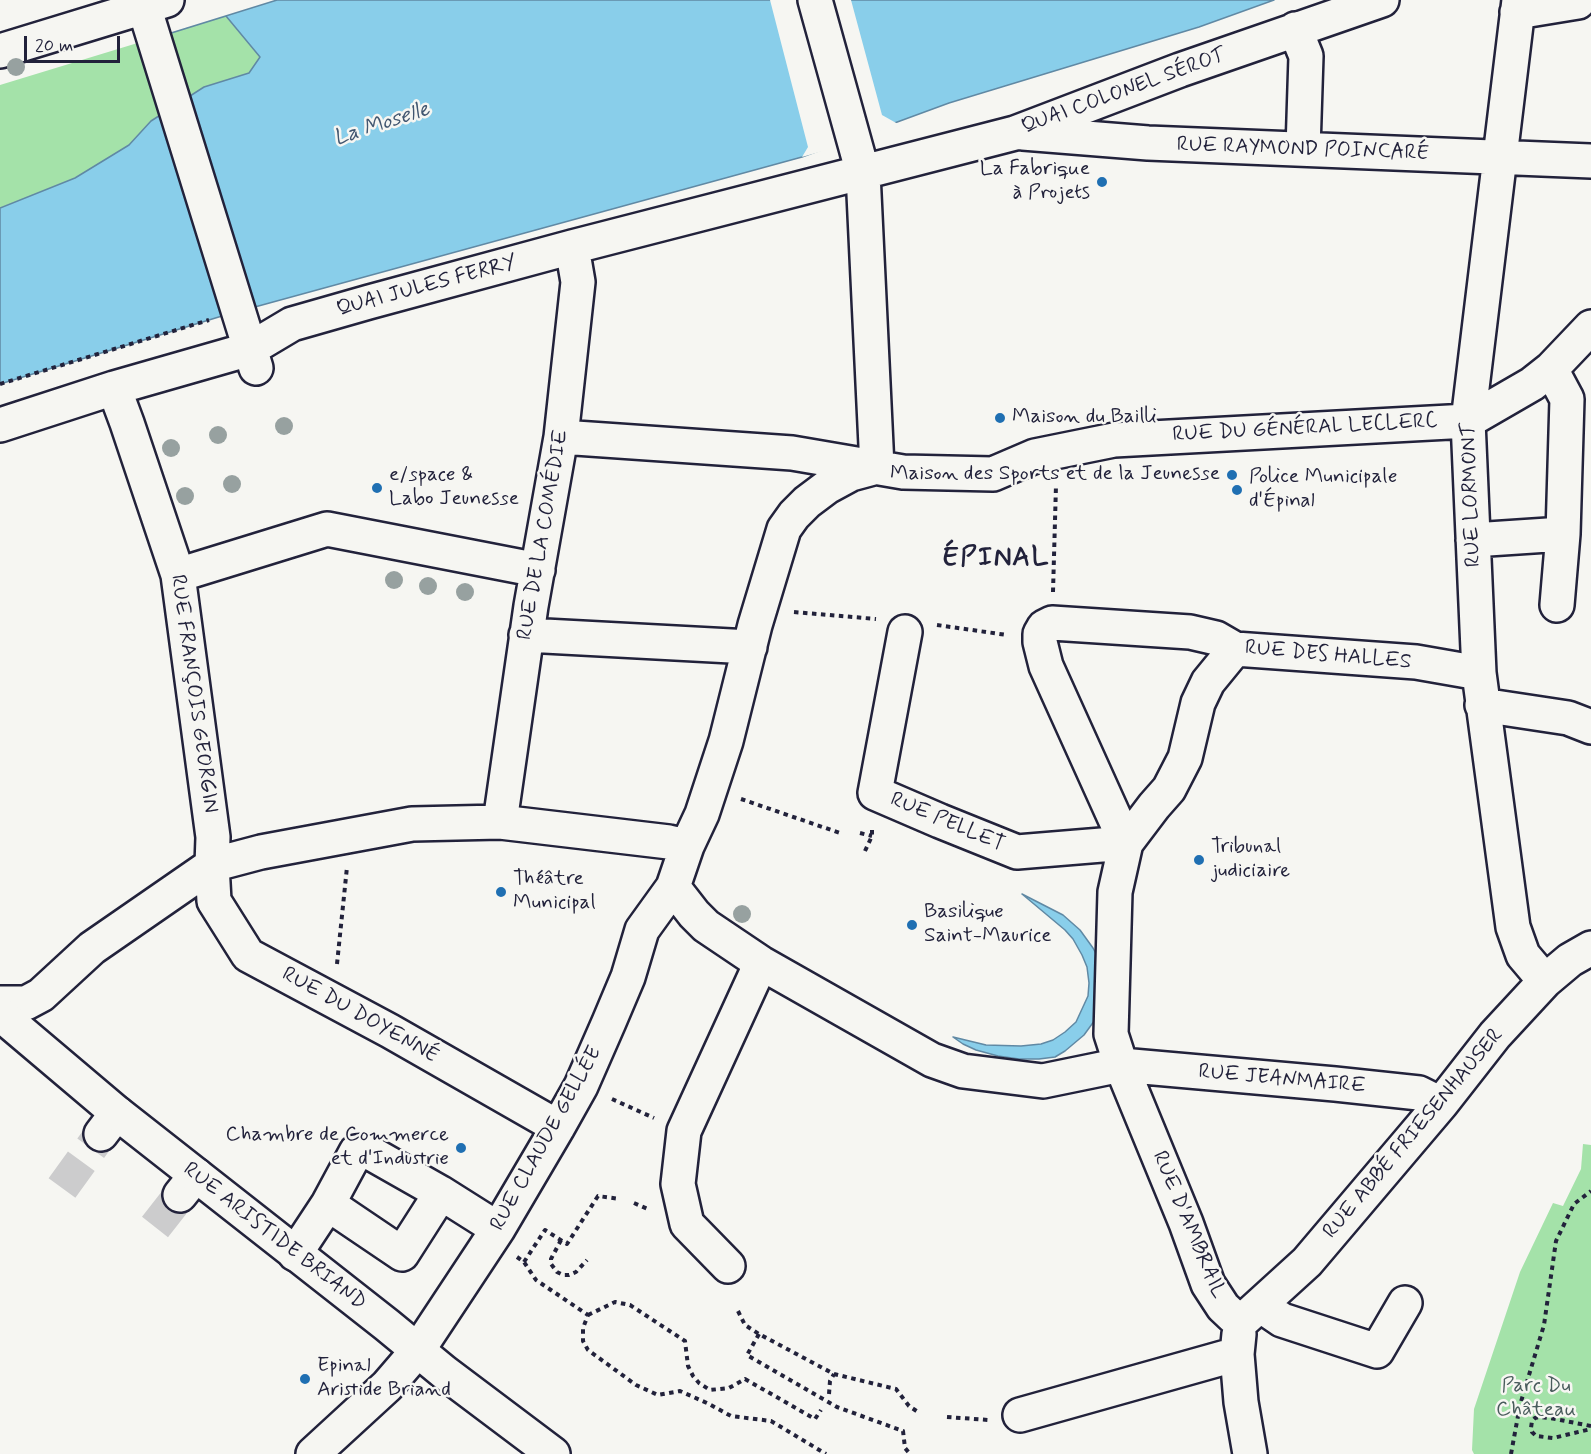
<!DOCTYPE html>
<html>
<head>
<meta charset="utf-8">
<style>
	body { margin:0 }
	#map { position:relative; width:1591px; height:1454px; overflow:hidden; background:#f6f6f2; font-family:Mynerve,sans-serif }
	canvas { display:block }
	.scale { position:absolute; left:24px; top:36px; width:96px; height:27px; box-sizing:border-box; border:3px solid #22223b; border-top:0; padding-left:8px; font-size:18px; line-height:21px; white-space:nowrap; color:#22223b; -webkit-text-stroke:4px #f6f6f2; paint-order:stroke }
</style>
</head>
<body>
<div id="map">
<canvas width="1591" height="1454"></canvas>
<div class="scale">20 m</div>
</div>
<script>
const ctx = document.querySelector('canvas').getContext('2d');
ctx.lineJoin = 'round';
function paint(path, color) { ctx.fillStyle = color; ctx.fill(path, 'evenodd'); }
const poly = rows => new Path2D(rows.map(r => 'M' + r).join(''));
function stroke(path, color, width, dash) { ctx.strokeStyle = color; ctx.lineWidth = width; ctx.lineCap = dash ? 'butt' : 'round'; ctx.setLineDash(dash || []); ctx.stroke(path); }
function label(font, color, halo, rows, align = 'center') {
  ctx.font = font + ' Mynerve,sans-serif'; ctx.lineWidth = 5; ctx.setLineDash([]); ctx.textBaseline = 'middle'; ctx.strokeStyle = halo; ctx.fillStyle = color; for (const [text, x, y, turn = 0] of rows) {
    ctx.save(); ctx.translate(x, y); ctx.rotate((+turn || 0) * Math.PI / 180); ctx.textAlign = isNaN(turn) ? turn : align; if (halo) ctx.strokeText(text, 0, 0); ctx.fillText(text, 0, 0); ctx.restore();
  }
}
const green = poly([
	[226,16,260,57,249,73,204,87,151,121,129,145,75,178,0,208,0,85],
	[1583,1144,1591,1145,1591,1454,1474,1454,1472,1450,1474,1409,1520,1272,1553,1203,1563,1206,1581,1169]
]);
const water = poly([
	[277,0,1274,0,1199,27,949,103,802,157,222,316,0,384,0,208,75,178,129,145,151,121,204,87,249,73,260,57,226,16,139,43,277,0],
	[1022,894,1063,915,1080,930,1093,948,1101,963,1100,1013,1084,1035,1065,1051,1055,1057,1039,1059,1019,1059,998,1056,976,1050,963,1044,953,1037,986,1045,1021,1046,1041,1044,1053,1040,1065,1032,1076,1022,1088,996,1089,983,1087,967,1082,955,1073,939,1065,930,1022,894]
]);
const pier = poly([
	[770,0,851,0,882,115,898,124,837,147,802,157,808,147]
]);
const minorTunnel = poly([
	[62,1188,101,1134],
	[155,1227,180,1195]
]);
const path = poly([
	[0,384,209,320],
	[1053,592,1056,485],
	[794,612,876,619],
	[937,625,1007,635],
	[741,799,840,833],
	[860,833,872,836],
	[865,851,872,836,872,826],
	[337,964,347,867],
	[612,1099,654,1118],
	[634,1203,650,1210],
	[561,1240,551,1259,551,1264,557,1272,563,1275,569,1275,576,1272,587,1260],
	[517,1257,524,1262,536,1280,588,1315,583,1328,583,1341,588,1350,636,1385,658,1395,680,1391,709,1404,731,1416,771,1421,826,1454],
	[524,1262,545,1230,567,1244,598,1196,620,1199],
	[738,1311,745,1325,759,1334,834,1374,896,1389,909,1406,918,1412],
	[588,1315,615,1302,630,1305,685,1341,688,1366,693,1376,699,1383,710,1390,729,1388,745,1379,815,1419,821,1410],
	[759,1334,747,1355,837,1407,903,1431,905,1448,910,1454],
	[829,1394,830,1381,834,1374],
	[947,1417,989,1420],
	[1591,1426,1550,1418,1539,1417,1535,1418,1532,1421,1531,1428,1532,1432,1536,1436,1553,1438,1591,1429],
	[1511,1454,1520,1405,1544,1325,1556,1241,1574,1204,1591,1191]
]);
const minor = poly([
	[142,0,256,368],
	[1519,0,1468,421,1479,673,1513,927,1523,955,1545,981],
	[1517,12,1578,2],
	[1295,29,1306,56,1303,149],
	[0,51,167,0],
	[1023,133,1148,143,1591,161],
	[1551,369,1567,399,1563,534,1557,605],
	[114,388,127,423,178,575,213,837,212,865,214,901,248,955,390,1031,558,1127],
	[0,425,114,388,250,349,292,324,369,302,572,247,1015,133,1180,70,1382,0],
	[561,437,792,453,903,472,993,474,1035,456,1114,440,1468,421,1532,384,1551,369,1591,327],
	[1473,540,1563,534],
	[178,575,327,529,538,570],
	[905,632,875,793,940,821,1017,852,1126,843],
	[526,635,750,647],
	[1235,649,1208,682,1198,703,1185,758,1169,789,1154,806,1126,843,1115,892,1111,1034,1121,1065,1186,1223,1208,1284,1223,1307,1240,1323],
	[1482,705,1568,718,1591,727],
	[500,822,531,606,561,437,578,282,572,247],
	[1126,843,1046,666,1040,642,1040,634,1044,627,1052,623,1190,632,1216,638,1235,649,1416,662,1479,673],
	[673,887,694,914,706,926,761,963,932,1060,963,1071,1043,1081,1121,1065,1335,1084,1419,1093,1441,1104],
	[0,1003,26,1003,41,995,92,948,212,865,261,852,412,824,500,822,669,842,687,846],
	[101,1134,117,1113],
	[180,1195,196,1175],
	[328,1204,402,1254,441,1193],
	[295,1254,328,1204,356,1152,367,1151,441,1193,498,1229],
	[728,1266,687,1224,678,1184,684,1131,761,963],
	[1260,1305,1282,1320,1377,1351,1405,1303],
	[1240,1323,1307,1262,1441,1104,1495,1035,1545,981,1570,960,1591,948],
	[1239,1334,1237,1354,1241,1402,1250,1454],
	[1020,1415,1237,1354],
	[313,1454,387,1386,418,1350,498,1229,558,1127,581,1086,609,1022,628,977,642,930,673,887,687,846,702,814,726,741,755,625,784,529,794,515,807,502,827,487,851,474,877,467,863,173,815,0]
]);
const major = poly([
	[0,1014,117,1113,387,1325,444,1372,553,1454]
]);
const trees = [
	[16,67],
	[284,426],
	[218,435],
	[171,448],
	[232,484],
	[185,496],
	[394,580],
	[428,586],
	[465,592],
	[742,914]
];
const markers = [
	[1102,182,6,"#1f6fb2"],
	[1000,418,6,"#1f6fb2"],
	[1232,475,6,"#1f6fb2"],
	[377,488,6,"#1f6fb2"],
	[1237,490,6,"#1f6fb2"],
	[1199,860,6,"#1f6fb2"],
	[501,892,6,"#1f6fb2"],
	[912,925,6,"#1f6fb2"],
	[461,1148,6,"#1f6fb2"],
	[305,1379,6,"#1f6fb2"]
];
const streetNames = [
	["QUAI COLONEL SÉROT",1124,92,-20],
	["RUE RAYMOND POINCARÉ",1303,150,2],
	["QUAI JULES FERRY",427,287,-15],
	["RUE DU GÉNÉRAL LECLERC",1305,429,-3],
	["RUE LORMONT",1472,495,-92],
	["RUE DE LA COMÉDIE",544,535,-80],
	["RUE DES HALLES",1328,656,5],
	["RUE FRANÇOIS GEORGIN",193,694,82],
	["RUE PELLET",947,823,23],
	["RUE DU DOYENNÉ",360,1016,29],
	["RUE JEANMAIRE",1282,1080,5],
	["RUE ABBÉ FRIESENHAUSER",1414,1134,-50],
	["RUE CLAUDE GELLÉE",547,1139,-61],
	["RUE D'AMBRAIL",1188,1225,67],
	["RUE ARISTIDE BRIAND",274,1237,38]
];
const poiNames = [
	["La Fabrique",1090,170,"right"],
	["à Projets",1090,194,"right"],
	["Maison du Bailli",1012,418],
	["Maison des Sports et de la Jeunesse",1220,475,"right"],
	["e/space &",389,476],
	["Labo Jeunesse",389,500],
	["Police Municipale",1249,478],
	["d'Épinal",1249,502],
	["Tribunal",1211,848],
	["judiciaire",1211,872],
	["Théâtre",513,880],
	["Municipal",513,904],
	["Basilique",924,913],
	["Saint-Maurice",924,937],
	["Chambre de Commerce",449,1136,"right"],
	["et d'Industrie",449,1160,"right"],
	["Epinal",317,1367],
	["Aristide Briand",317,1391]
];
const parkNames = [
	["Parc Du",1536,1387],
	["Château",1536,1411]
];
const waterNames = [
	["La Moselle",382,125,-18]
];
const districtNames = [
	["ÉPINAL",996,559]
];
paint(green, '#a4e2a9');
paint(water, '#89ceea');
stroke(water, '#6089a4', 1.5);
paint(pier, '#f6f6f2');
stroke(minorTunnel, '#cccccd', 33, [33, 16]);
stroke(minor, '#22223b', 38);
stroke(major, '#22223b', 38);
stroke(path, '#22223b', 4, [4.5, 4.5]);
stroke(minor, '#f6f6f2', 33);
stroke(major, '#f6f6f2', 33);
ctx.fillStyle = '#97a1a0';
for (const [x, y] of trees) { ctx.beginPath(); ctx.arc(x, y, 9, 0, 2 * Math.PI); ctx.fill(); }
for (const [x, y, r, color] of markers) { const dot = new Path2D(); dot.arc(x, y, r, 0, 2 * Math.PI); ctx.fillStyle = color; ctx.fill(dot); stroke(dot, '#f6f6f2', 2); }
label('21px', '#22223b', '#f6f6f2', streetNames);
label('21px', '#22223b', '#f6f6f2', poiNames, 'left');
label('21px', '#495c5c', '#f6f6f2', parkNames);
label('italic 22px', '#415670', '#f6f6f2', waterNames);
ctx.letterSpacing = '1.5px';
label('bold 27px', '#22223b', '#f6f6f2', districtNames);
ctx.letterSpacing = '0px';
</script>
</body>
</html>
